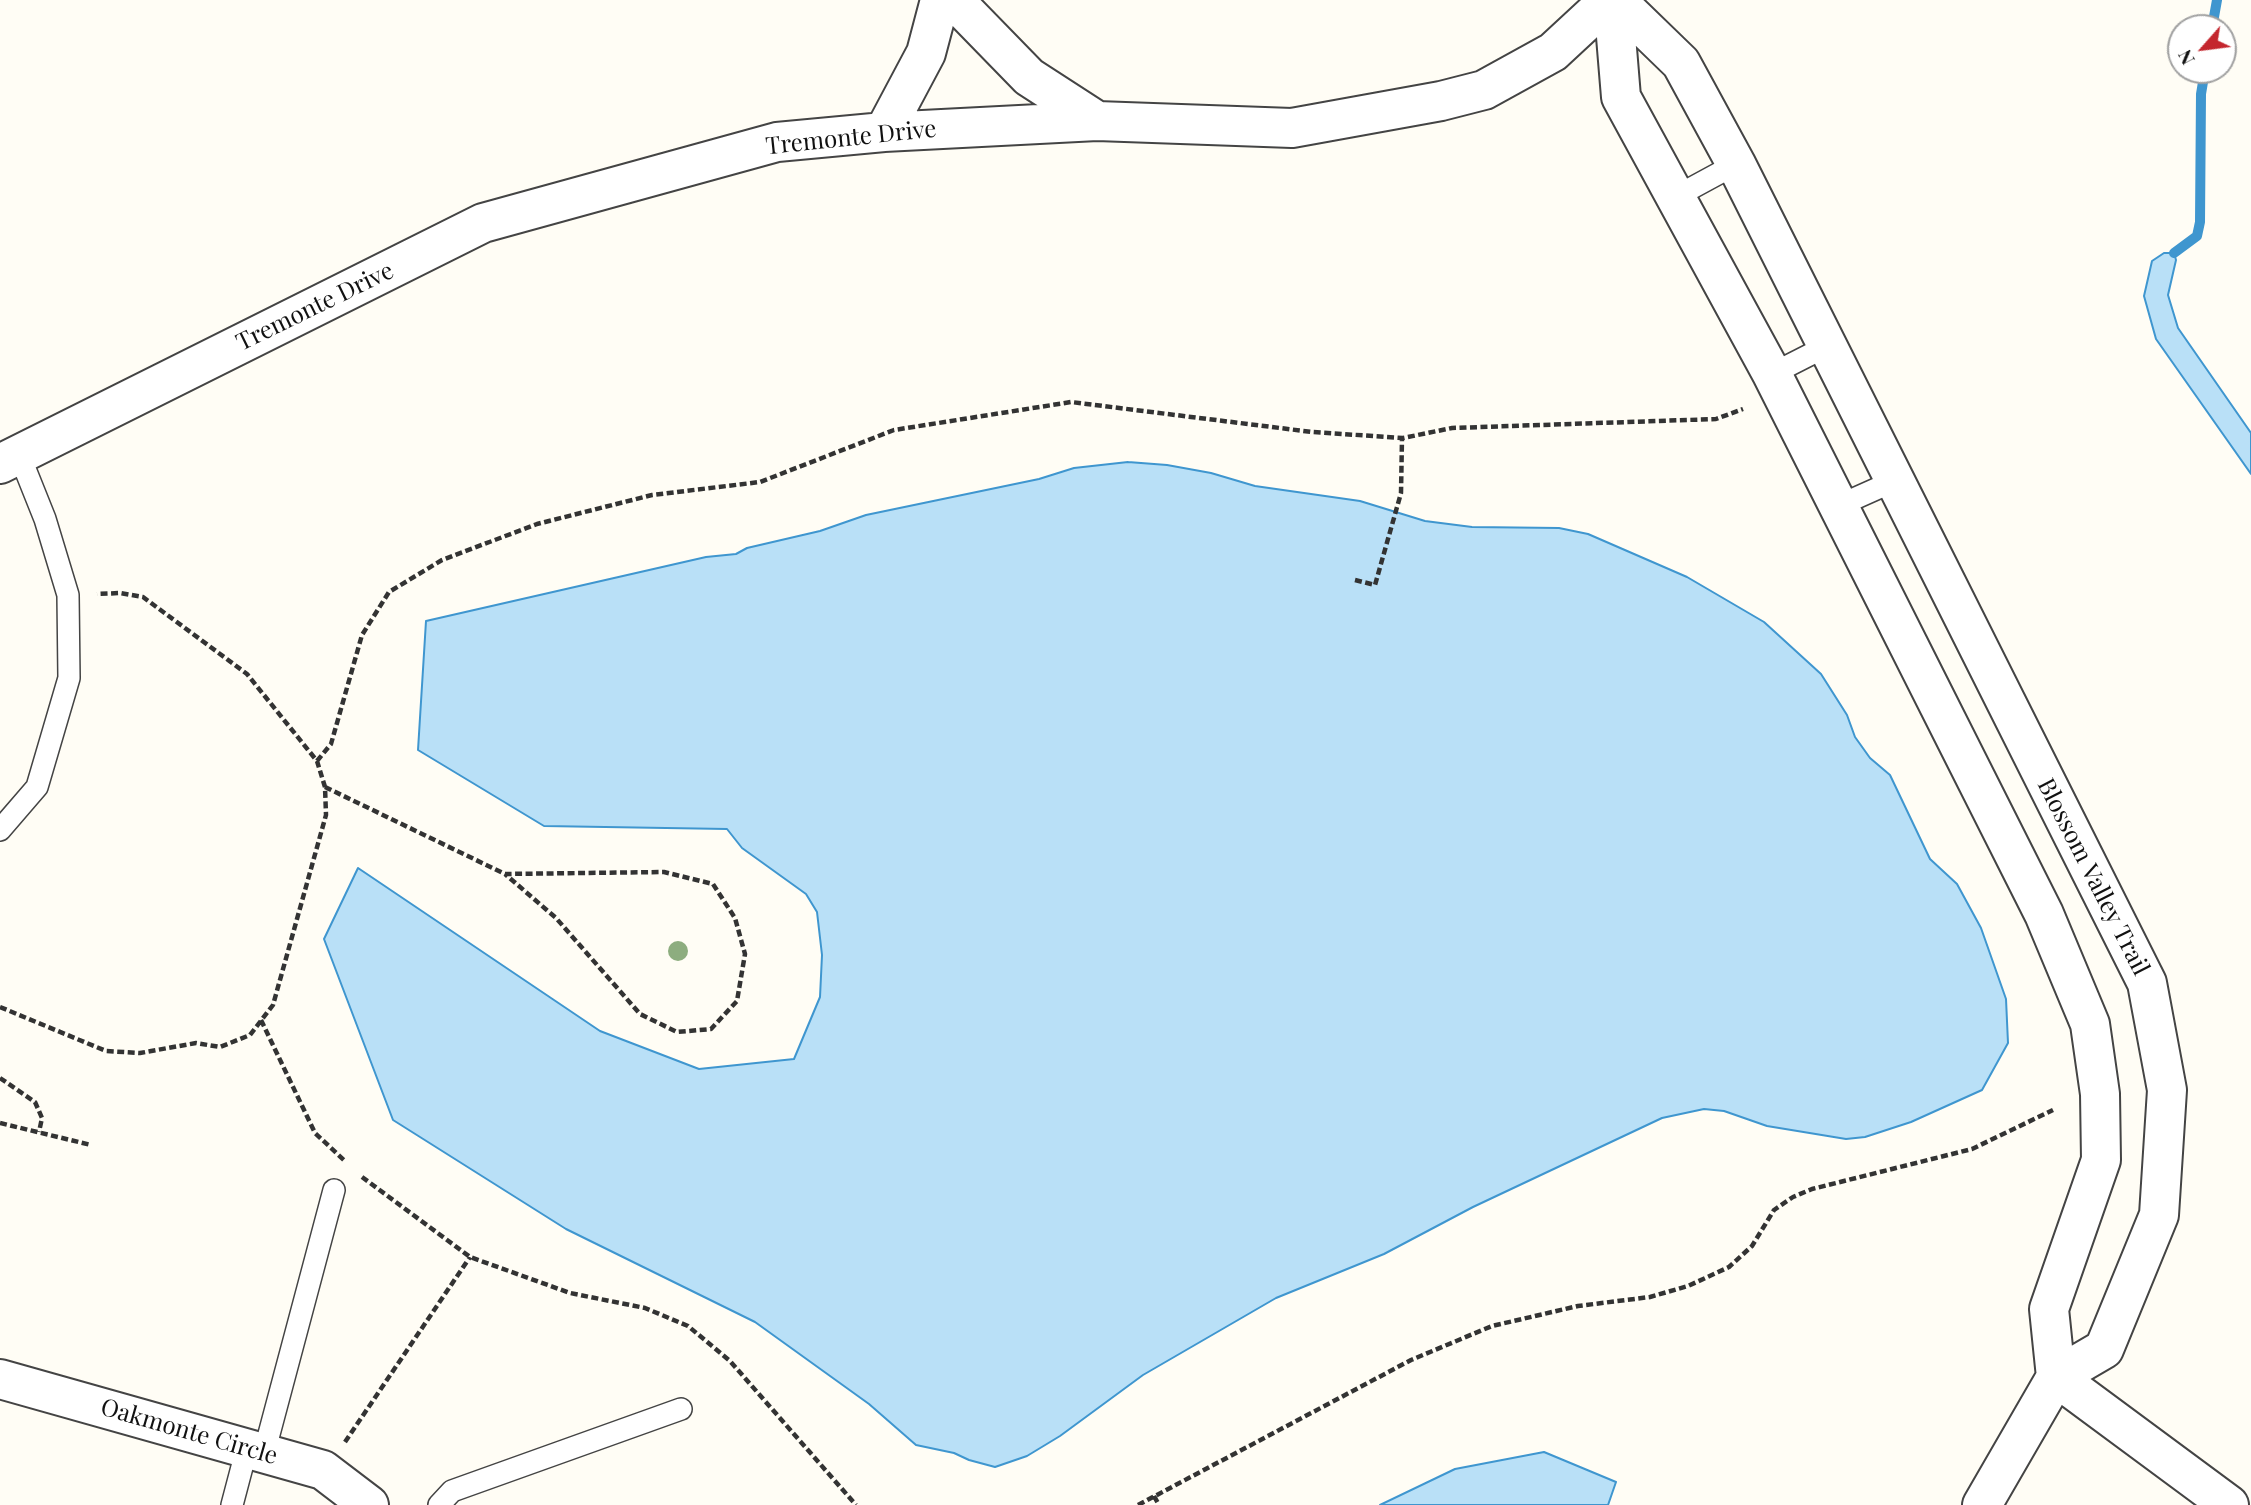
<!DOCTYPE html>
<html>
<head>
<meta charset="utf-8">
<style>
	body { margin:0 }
	#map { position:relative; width:2251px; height:1505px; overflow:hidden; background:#fffdf5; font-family:"Playfair Display",serif }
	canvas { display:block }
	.north { position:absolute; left:2167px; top:14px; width:70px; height:70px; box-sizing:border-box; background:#fff; border:2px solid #a0a0a0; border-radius:50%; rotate:242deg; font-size:19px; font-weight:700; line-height:28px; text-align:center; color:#111 }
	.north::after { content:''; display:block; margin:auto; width:24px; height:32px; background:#c4262e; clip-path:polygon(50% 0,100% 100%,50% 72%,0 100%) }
</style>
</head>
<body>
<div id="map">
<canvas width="2251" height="1505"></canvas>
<div class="north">N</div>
</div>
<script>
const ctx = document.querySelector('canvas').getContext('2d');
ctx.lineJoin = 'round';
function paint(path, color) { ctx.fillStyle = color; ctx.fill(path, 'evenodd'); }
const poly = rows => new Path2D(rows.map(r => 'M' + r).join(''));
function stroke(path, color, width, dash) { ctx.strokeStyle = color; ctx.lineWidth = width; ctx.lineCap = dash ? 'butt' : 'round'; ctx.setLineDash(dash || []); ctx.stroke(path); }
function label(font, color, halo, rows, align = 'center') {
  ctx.font = font + ' "Playfair Display",serif'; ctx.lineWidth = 7; ctx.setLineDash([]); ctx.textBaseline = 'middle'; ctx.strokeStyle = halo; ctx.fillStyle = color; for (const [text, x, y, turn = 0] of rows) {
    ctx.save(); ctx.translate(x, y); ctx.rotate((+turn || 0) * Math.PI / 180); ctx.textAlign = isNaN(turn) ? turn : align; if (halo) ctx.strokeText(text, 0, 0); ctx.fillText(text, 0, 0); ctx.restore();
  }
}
const water = poly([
	[2164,253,2174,253,2176,260,2168,295,2178,328,2251,433,2251,474,2156,339,2144,296,2152,261,2164,253],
	[1128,462,1167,465,1211,473,1255,486,1360,501,1425,521,1472,527,1559,528,1588,534,1687,577,1764,622,1821,674,1847,715,1855,737,1870,758,1890,775,1930,859,1957,884,1981,928,2006,999,2008,1043,1982,1090,1911,1122,1865,1137,1846,1139,1767,1126,1724,1111,1704,1109,1662,1118,1473,1207,1384,1254,1276,1298,1143,1375,1060,1436,1027,1456,995,1467,969,1460,954,1453,916,1445,869,1404,755,1322,566,1229,393,1120,324,939,358,868,600,1031,699,1069,794,1059,820,997,822,955,817,912,806,894,742,848,727,829,544,826,418,750,426,621,706,557,736,554,747,548,820,531,866,515,1039,479,1074,468,1128,462],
	[1544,1452,1616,1482,1608,1505,1380,1505,1455,1469,1544,1452]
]);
const stream = poly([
	[2212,28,2217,0],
	[2174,253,2197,236,2200,222,2201,94,2205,70]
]);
const path = poly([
	[1355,580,1375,585,1401,493,1402,438],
	[317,761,331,744,362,635,389,592,442,560,537,524,652,495,760,482,894,430,1071,402,1312,432,1403,438,1452,428,1716,419,1743,409],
	[325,787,505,874,664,872,713,884,735,918,745,954,737,1001,711,1029,677,1032,640,1014,556,918,505,874],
	[0,1007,106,1051,140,1053,196,1043,220,1047,250,1035,273,1005,326,815,325,787,317,761,247,674,143,597,120,593,97,594],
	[261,1020,315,1133,346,1162],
	[0,1078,35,1102,42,1118,39,1132],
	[0,1123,91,1145],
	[362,1177,470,1257,570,1293,645,1308,688,1326,730,1361,856,1505],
	[345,1442,470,1257],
	[1154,1496,1159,1505],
	[1138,1505,1411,1360,1492,1326,1578,1306,1650,1297,1688,1286,1729,1267,1752,1246,1774,1210,1793,1197,1812,1189,1972,1149,2053,1110]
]);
const service = poly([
	[1677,196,1736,164],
	[1772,374,1827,346],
	[1838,506,1894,481],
	[0,830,37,787,69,678,68,595,45,519,19,454],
	[264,1453,334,1190],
	[232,1505,247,1448],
	[439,1505,452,1491,681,1409]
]);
const minor = poly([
	[954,0,1029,77,1097,121],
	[1613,0,1621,97,1772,374,2044,914,2090,1024,2100,1094,2101,1160,2049,1309,2056,1377,2104,1349,2159,1215,2167,1090,2147,983,1736,164,1681,63,1616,0],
	[884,132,926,53,940,0],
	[0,464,483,223,777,142,884,132,1097,121,1292,128,1441,101,1484,90,1553,52,1609,0],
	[0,1379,323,1470,369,1505],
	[1982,1505,2056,1377,2229,1505]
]);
const trees = [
	[678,951]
];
const streetNames = [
	["Tremonte Drive",851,138,-6],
	["Tremonte Drive",315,307,-26],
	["Blossom Valley Trail",2093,877,63],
	["Oakmonte Circle",189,1432,16]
];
paint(water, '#b9e0f7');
stroke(water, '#3f96cf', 2);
stroke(stream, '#3f96cf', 10);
stroke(service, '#444', 24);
stroke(minor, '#444', 42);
stroke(path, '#333', 4.5, [7, 3.5]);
stroke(service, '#fff', 21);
stroke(minor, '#fff', 38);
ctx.fillStyle = '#8dad7f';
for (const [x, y] of trees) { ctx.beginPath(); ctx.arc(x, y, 10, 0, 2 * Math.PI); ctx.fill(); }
label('24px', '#111', '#fff', streetNames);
</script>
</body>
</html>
